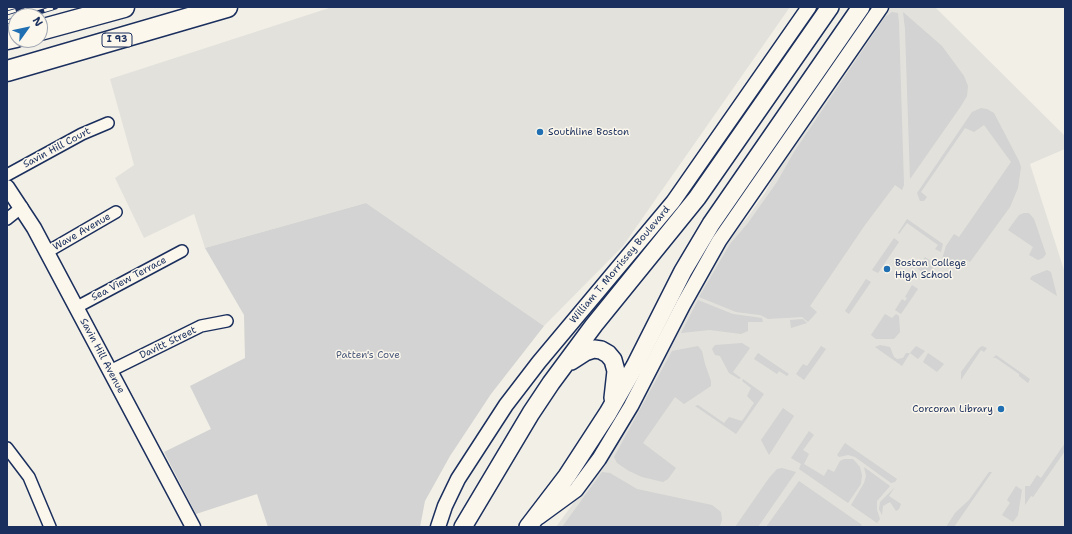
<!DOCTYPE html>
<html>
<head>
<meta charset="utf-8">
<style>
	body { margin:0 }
	#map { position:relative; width:1072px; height:534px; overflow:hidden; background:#f2efe6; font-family:"Shantell Sans",sans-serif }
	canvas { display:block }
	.frame { position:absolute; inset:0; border:8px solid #1b2f5e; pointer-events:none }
	.north { position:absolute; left:8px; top:8px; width:40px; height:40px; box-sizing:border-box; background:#fbf7ec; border:1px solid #a1a7b3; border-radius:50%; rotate:57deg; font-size:11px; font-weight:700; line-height:16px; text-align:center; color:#1b2f5e }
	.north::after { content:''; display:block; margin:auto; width:14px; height:18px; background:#1f6fb2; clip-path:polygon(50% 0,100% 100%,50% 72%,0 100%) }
</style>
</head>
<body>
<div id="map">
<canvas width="1072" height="534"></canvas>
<div class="frame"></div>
<div class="north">N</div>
</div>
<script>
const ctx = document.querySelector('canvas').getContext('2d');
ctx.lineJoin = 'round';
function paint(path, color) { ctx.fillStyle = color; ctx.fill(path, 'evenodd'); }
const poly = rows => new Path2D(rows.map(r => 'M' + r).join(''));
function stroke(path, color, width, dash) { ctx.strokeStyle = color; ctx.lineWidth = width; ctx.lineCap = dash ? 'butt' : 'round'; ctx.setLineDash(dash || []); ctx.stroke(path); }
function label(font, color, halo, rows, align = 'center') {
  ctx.font = font + ' "Shantell Sans",sans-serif'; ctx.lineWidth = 3; ctx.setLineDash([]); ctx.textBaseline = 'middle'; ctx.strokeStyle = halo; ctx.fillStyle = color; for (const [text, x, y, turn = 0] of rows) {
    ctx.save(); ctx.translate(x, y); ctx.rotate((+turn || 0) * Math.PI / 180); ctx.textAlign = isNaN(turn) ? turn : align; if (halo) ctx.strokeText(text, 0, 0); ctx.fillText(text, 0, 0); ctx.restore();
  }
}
const built = poly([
	[332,7,790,7,623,246,544,326,366,203,205,248,194,214,144,238,115,178,134,165,110,79],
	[888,7,935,7,1065,136,1065,149,1030,164,1065,273,1065,527,556,527,590,480,691,301,730,236,747,218,765,193,781,163]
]);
const green = poly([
	[892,12,898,13,899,23,904,185,902,190,895,185,865,225,810,306,817,312,808,322,802,317,768,319,760,315,736,312,699,297,730,244,748,223,777,182,794,152,885,17],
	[903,12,942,46,964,76,968,86,967,96,961,106,910,179,905,29],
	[981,108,987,109,994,113,1019,161,1021,167,1018,188,1010,207,970,262,967,260,962,267,956,269,942,259,946,246,954,234,959,237,1011,162,984,125,974,132,965,128,921,192,927,197,924,201,920,201,917,193,972,112],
	[366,203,544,326,491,394,450,456,425,501,420,527,268,527,257,494,196,514,164,452,211,429,190,386,245,358,244,315,205,248],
	[1024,213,1029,213,1034,219,1046,254,1043,258,1038,260,1029,255,1033,247,1008,230,1019,215],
	[907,219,943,244,941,252,935,249,938,245,907,223,899,234,898,233],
	[894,238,899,242,878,273,872,270],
	[925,257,935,264,927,276,917,268],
	[1047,270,1051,272,1057,296,1030,279,1032,276],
	[866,279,871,282,849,314,845,311],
	[912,285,918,289,901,314,895,310,902,299,905,301,907,298,905,297],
	[698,300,733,314,762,318,763,322,748,322,748,331,741,334,710,330,681,333],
	[885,314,892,318,896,314,899,316,900,332,894,339,876,339,871,335],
	[803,319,807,323,791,328,790,320],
	[742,343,750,348,733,372,741,378,739,379,729,373,720,356,715,355,712,349,715,345],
	[880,345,890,347,894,357,897,359,903,358,906,353,910,353,916,346,925,351,918,359,910,353,902,366,875,347],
	[698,346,702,351,705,364,711,381,711,386,684,404,675,397,643,443,676,468,668,479,663,482,642,477,629,471,617,463,614,457,672,351],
	[821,346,826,349,804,380,796,374,803,364,807,366],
	[982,346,987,348,984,352,981,350,961,380,961,372,978,349],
	[667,352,639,407,613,452,612,450],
	[758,353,789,374,787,376,779,371,777,374,754,359],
	[928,353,944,364,937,372,923,362],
	[996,355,1030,379,1028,383,1019,376,1019,374,996,358,993,358],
	[743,379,764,394,736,434,695,406,698,405,724,423,729,417,742,421,754,403,747,396,751,388,742,381],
	[783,408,794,416,769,455,761,440],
	[809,431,814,435,803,450,809,454,804,464,824,476,828,469,834,472,840,461,844,459,853,459,860,467,862,475,861,484,848,503,799,469,801,464,791,458],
	[845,443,897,479,895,482,891,483,855,457,848,455,839,457,837,455],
	[1065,443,1065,451,1033,497,1031,496,1025,505,1025,486,1030,486,1037,475,1041,478],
	[864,467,890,486,877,501,877,510,880,519,877,523,851,505,864,483,866,476],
	[782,468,796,472,758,527,735,527,769,478,777,469],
	[602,472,610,473,637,489,712,505,721,512,722,520,720,526,562,527],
	[989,472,992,472,954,527,946,527,955,513,969,500],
	[799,481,862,525,860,527,766,527],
	[1016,486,1022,490,1018,515,1013,522,1002,515,1010,503,1007,500],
	[895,487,889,496,901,504,899,509,896,511,890,502,883,506,882,515,879,509,880,502]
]);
const minor = poly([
	[7,175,82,134,108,123],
	[7,219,22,207],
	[47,252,116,212],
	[77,307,182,251],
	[110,371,201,326,227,321],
	[7,448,29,477,50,527]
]);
const tertiary = poly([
	[7,187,34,228,193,527],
	[539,517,576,490,599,459,631,406,683,305,719,241,881,7],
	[438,527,445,506,458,479,506,405,539,362,673,202,809,7]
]);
const primary = poly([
	[571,361,585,352,594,349,601,350,608,354,613,360,616,371,613,398],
	[463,527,531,413,551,383,594,325,697,198,830,7],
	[528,527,567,476,608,413,635,366,683,271,711,224,861,7]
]);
const motorway = poly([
	[40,30,124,7],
	[7,39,16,37],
	[7,71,227,7]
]);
const rail = poly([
	[7,13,27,7],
	[27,16,56,7],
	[7,22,16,19]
]);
const markers = [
	[540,132,4,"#1f6fb2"],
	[887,269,4,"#1f6fb2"],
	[1001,409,4,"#1f6fb2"]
];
const shields = [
	[117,40,30]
];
const shieldNames = [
	["I 93",117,40]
];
const poiNames = [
	["Southline Boston",548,132],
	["Boston College",895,263],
	["High School",895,275],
	["Corcoran Library",993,409,"right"]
];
const streetNames = [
	["Savin Hill Court",57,148,-28],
	["Wave Avenue",82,232,-30],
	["William T. Morrissey Boulevard",620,265,-50],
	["Sea View Terrace",129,279,-28],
	["Davitt Street",168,343,-26],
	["Savin Hill Avenue",102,356,62]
];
const parkNames = [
	["Patten's Cove",368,355]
];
paint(built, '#e2e1dc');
paint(green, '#d2d3d2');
stroke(minor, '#1b2f5e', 14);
stroke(tertiary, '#1b2f5e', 17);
stroke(primary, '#1b2f5e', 20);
stroke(motorway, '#1b2f5e', 23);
stroke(minor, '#fbf7ec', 11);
stroke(tertiary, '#fbf7ec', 14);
stroke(primary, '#fbf7ec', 17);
stroke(motorway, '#fbf7ec', 20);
stroke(rail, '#1b2f5e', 4.5);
stroke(rail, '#fbf7ec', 3, [9]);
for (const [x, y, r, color] of markers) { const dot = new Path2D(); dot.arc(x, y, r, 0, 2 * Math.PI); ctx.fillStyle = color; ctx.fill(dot); stroke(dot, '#fbf7ec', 1.5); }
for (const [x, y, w] of shields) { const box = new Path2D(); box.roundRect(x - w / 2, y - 7, w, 14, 3); ctx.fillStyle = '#fbf7ec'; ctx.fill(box); stroke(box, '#1b2f5e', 1); }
label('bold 9px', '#1b2f5e', null, shieldNames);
label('10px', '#1b2f5e', '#fbf7ec', poiNames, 'left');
label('10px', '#1b2f5e', '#fbf7ec', streetNames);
label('10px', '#49587b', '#fbf7ec', parkNames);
</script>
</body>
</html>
